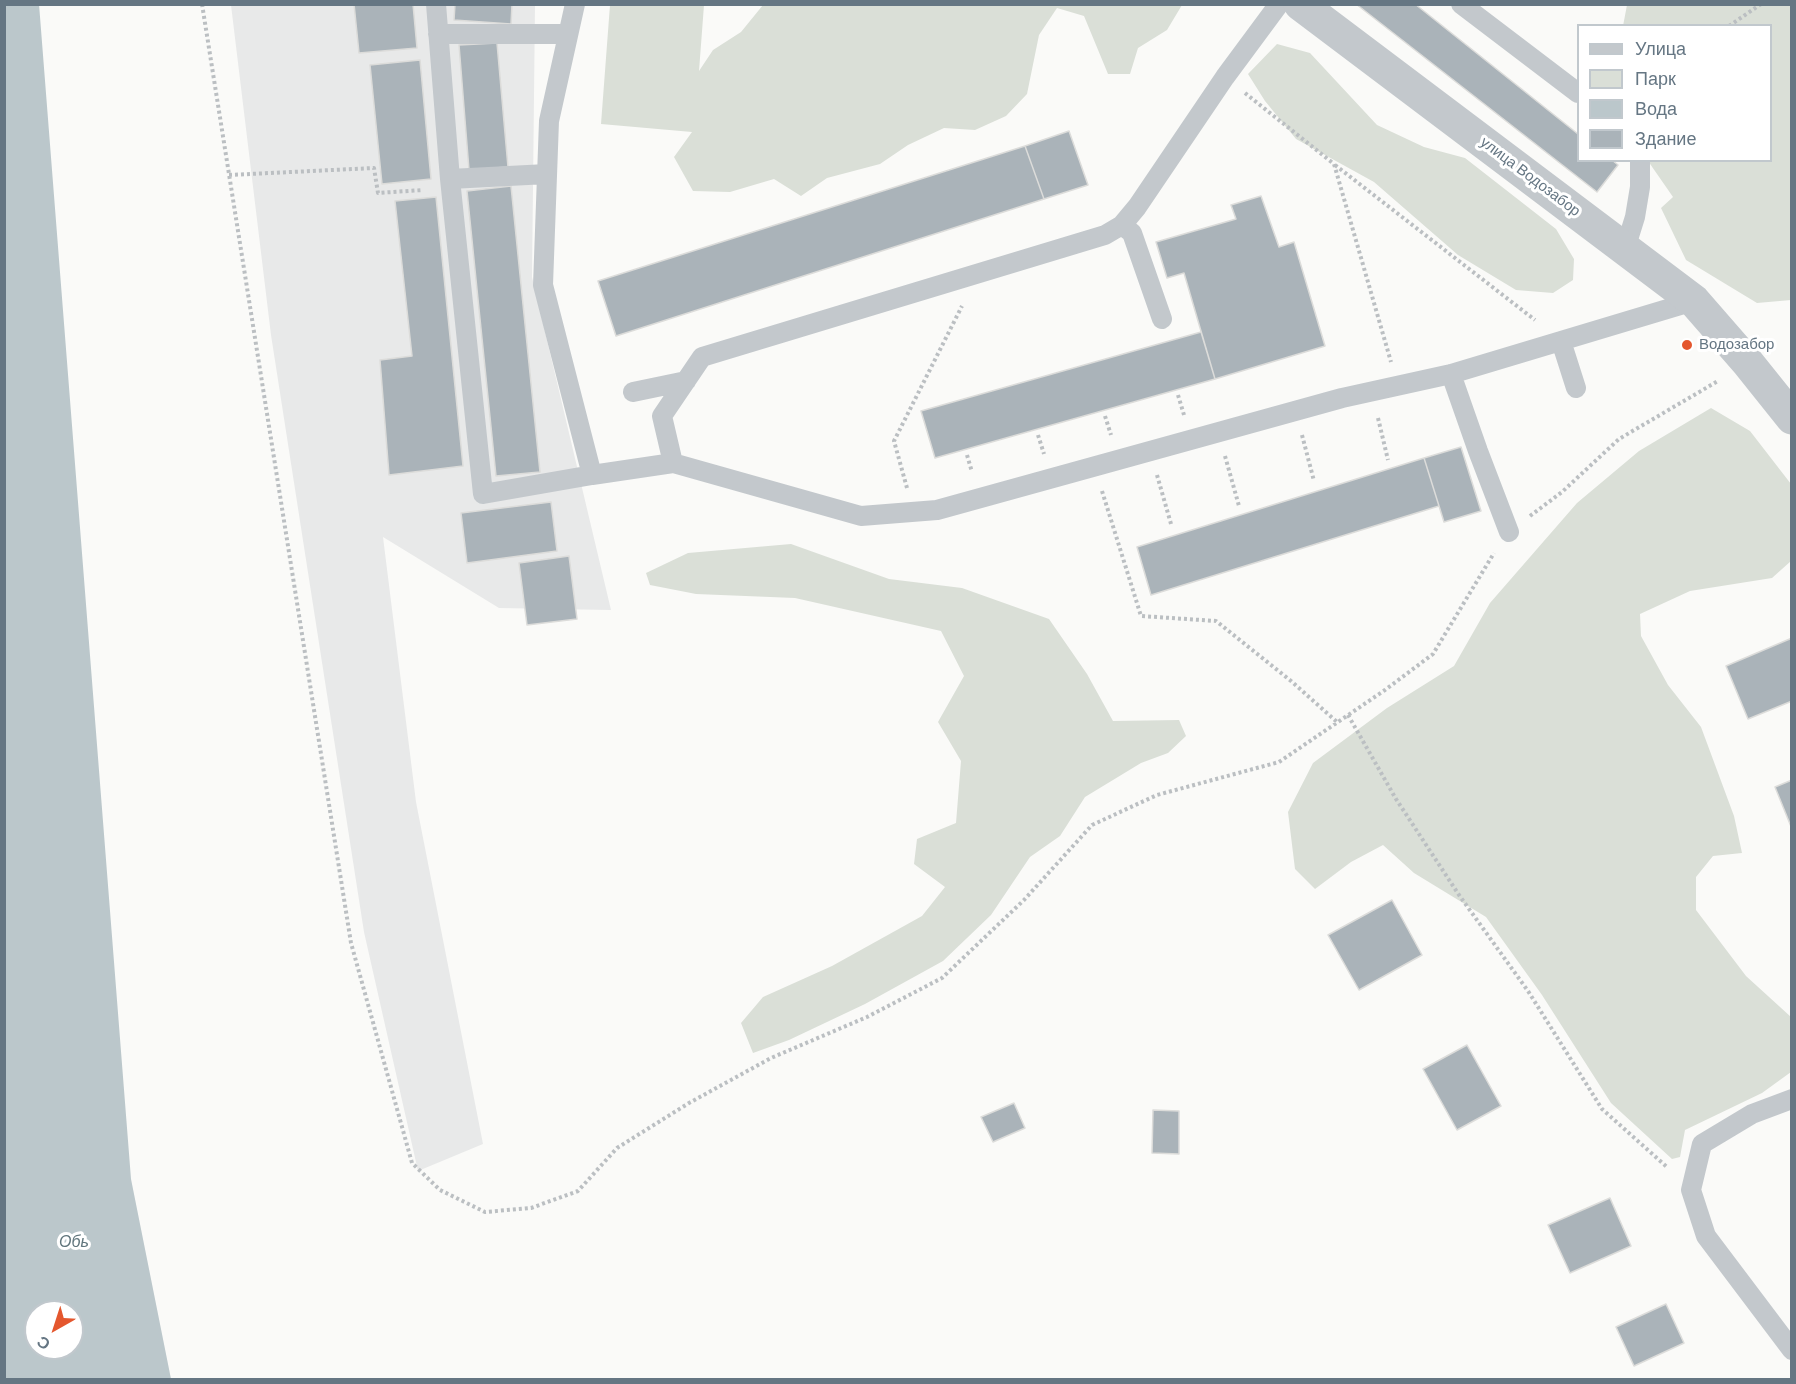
<!DOCTYPE html>
<html>
<head>
<meta charset="utf-8">
<style>
	body { margin:0 }
	#map { position:relative; width:1796px; height:1384px; overflow:hidden; background:#fafaf8; font-family:Arial,sans-serif }
	canvas { display:block }
	.frame { position:absolute; inset:0; border:6px solid #657683; pointer-events:none }
	.legend { position:absolute; left:1577px; top:24px; width:195px; height:138px; box-sizing:border-box; background:#fff; border:2px solid #c1c8cd; margin:0; padding:8px 10px; list-style:none; font-size:18px; color:#657683 }
	.legend li { display:flex; align-items:center; gap:12px; height:30px }
	.legend b { width:30px; border:2px solid #c1c8cd }
	.north { position:absolute; left:24px; top:1300px; width:60px; height:60px; box-sizing:border-box; background:#fff; border:2px solid #c1c8cd; border-radius:50%; rotate:219deg; font-size:16px; font-weight:700; line-height:24px; text-align:center; color:#657683 }
	.north::after { content:''; display:block; margin:auto; width:21px; height:27px; background:#e4572e; clip-path:polygon(50% 0,100% 100%,50% 72%,0 100%) }
</style>
</head>
<body>
<div id="map">
<canvas width="1796" height="1384"></canvas>
<div class="frame"></div>
<ul class="legend">
<li><b style="height:8px;background:#c3c8cc"></b>Улица</li>
<li><b style="height:16px;background:#dadfd7"></b>Парк</li>
<li><b style="height:16px;background:#bbc7cb"></b>Вода</li>
<li><b style="height:16px;background:#aab3b9"></b>Здание</li>
</ul>
<div class="north">С</div>
</div>
<script>
const ctx = document.querySelector('canvas').getContext('2d');
ctx.lineJoin = 'round';
function paint(path, color) { ctx.fillStyle = color; ctx.fill(path, 'evenodd'); }
const poly = rows => new Path2D(rows.map(r => 'M' + r).join(''));
function stroke(path, color, width, dash) { ctx.strokeStyle = color; ctx.lineWidth = width; ctx.lineCap = dash ? 'butt' : 'round'; ctx.setLineDash(dash || []); ctx.stroke(path); }
function label(font, color, halo, rows, align = 'center') {
  ctx.font = font + ' Arial,sans-serif'; ctx.lineWidth = 6; ctx.setLineDash([]); ctx.textBaseline = 'middle'; ctx.strokeStyle = halo; ctx.fillStyle = color; for (const [text, x, y, turn = 0] of rows) {
    ctx.save(); ctx.translate(x, y); ctx.rotate((+turn || 0) * Math.PI / 180); ctx.textAlign = isNaN(turn) ? turn : align; if (halo) ctx.strokeText(text, 0, 0); ctx.fillText(text, 0, 0); ctx.restore();
  }
}
const built = poly([
	[231,5,535,5,532,277,611,610,499,608,383,537,416,802,483,1144,418,1171,364,932,271,335]
]);
const green = poly([
	[610,5,704,5,699,71,713,50,741,32,763,5,1182,5,1167,30,1138,48,1130,74,1108,74,1084,16,1057,8,1039,35,1027,94,1006,116,975,130,944,128,908,145,880,164,827,178,801,196,774,179,730,192,693,191,674,157,692,132,601,124],
	[1627,5,1791,5,1791,300,1757,303,1686,260,1661,208,1673,197,1648,161,1770,160,1770,26,1623,26],
	[1277,44,1310,53,1377,125,1424,147,1465,158,1556,229,1574,259,1573,280,1553,293,1516,290,1458,255,1374,182,1296,139,1265,101,1248,74],
	[1711,408,1750,431,1791,484,1791,561,1772,578,1690,591,1640,614,1641,636,1668,685,1701,727,1734,816,1742,853,1713,856,1696,877,1696,910,1746,976,1791,1017,1791,1072,1762,1093,1685,1130,1680,1157,1672,1159,1611,1103,1542,995,1486,917,1414,873,1383,845,1351,862,1315,889,1295,869,1288,812,1313,763,1387,708,1454,666,1490,603,1577,503,1639,451],
	[791,544,889,579,962,588,1049,619,1087,674,1113,721,1179,720,1186,736,1168,753,1141,763,1085,797,1060,836,1030,857,991,915,943,961,865,1004,789,1040,753,1053,741,1023,763,997,832,966,922,916,945,887,914,864,917,839,956,823,961,761,938,722,964,676,941,631,795,598,696,594,650,585,646,573,688,553]
]);
const water = poly([
	[39,4,131,1179,171,1379,5,1379,4,5],
	[36,1312,72,1312,72,1348,36,1348]
]);
const building = poly([
	[354,4,413,4,417,48,359,53,354,4],
	[455,4,512,4,511,24,454,20,455,4],
	[1356,4,1415,4,1578,134,1578,160,1612,160,1618,165,1597,192,1356,4],
	[497,43,508,167,469,170,459,45,497,43],
	[420,60,431,179,382,184,370,65,420,60],
	[1069,131,1088,185,1044,199,1025,146,1069,131],
	[1025,146,1044,199,616,336,598,281,1025,146],
	[511,186,540,472,496,476,467,191,511,186],
	[1261,196,1279,247,1294,242,1325,346,1215,379,1184,273,1167,278,1156,242,1236,219,1231,205,1261,196],
	[436,197,463,466,389,475,380,360,412,356,395,201,436,197],
	[1201,332,1215,379,935,458,921,411,1201,332],
	[1461,447,1481,511,1444,522,1424,458,1461,447],
	[1424,458,1439,506,1151,595,1137,547,1424,458],
	[551,502,557,551,467,563,461,513,551,502],
	[569,556,577,619,527,625,519,563,569,556],
	[1792,638,1792,701,1748,719,1726,666,1792,638],
	[1792,780,1792,829,1775,787,1792,780],
	[1392,900,1422,955,1359,990,1328,935,1392,900],
	[1467,1045,1501,1106,1457,1130,1423,1069,1467,1045],
	[1014,1103,1025,1128,993,1142,981,1117,1014,1103],
	[1153,1110,1179,1111,1179,1154,1152,1153,1153,1110],
	[1610,1198,1631,1246,1570,1273,1548,1225,1610,1198],
	[1666,1304,1684,1343,1634,1366,1616,1327,1666,1304]
]);
const path = poly([
	[202,4,351,943,412,1163,440,1190,485,1212,531,1208,578,1191,617,1148,689,1103,771,1058,867,1017,942,978,1024,900,1092,825,1157,795,1279,762,1385,690,1433,654,1494,553],
	[1729,26,1761,4],
	[1245,93,1334,164,1391,362],
	[1335,165,1535,320],
	[229,175,374,168,378,193,423,190],
	[1178,395,1184,415],
	[1105,416,1111,435],
	[1378,418,1388,460],
	[1038,435,1044,454],
	[1302,435,1314,481],
	[967,455,972,472],
	[1225,456,1239,506],
	[1157,475,1171,524],
	[907,488,894,441,962,306],
	[1102,491,1141,616,1216,621,1291,681,1337,722],
	[1530,516,1562,492,1619,439,1718,381],
	[1348,715,1396,799,1459,895,1528,991,1602,1109,1668,1168]
]);
const service = poly([
	[436,4,450,179,483,494,592,475],
	[575,4,549,121,543,285,592,475,673,463],
	[1279,4,1225,77,1137,207,1122,225,1105,235,702,357,662,416,673,463,861,516,937,510,1342,398,1451,374,1694,301],
	[1461,4,1578,93],
	[438,34,568,34],
	[450,179,547,174],
	[1122,225,1132,233,1162,319],
	[1625,249,1635,217,1640,187,1640,160],
	[1561,341,1576,388],
	[1451,374,1478,451,1509,532],
	[633,392,686,381],
	[1792,1099,1752,1114,1702,1144,1691,1190,1706,1236,1792,1350]
]);
const minor = poly([
	[1300,4,1694,301,1748,363,1792,418]
]);
const markers = [
	[1687,345,6,"#e4572e"]
];
const streetNames = [
	["улица Водозабор",1530,177,37]
];
const poiNames = [
	["Водозабор",1699,345]
];
const waterNames = [
	["Обь",74,1243]
];
paint(built, '#e8e9e9');
paint(green, '#dadfd7');
paint(water, '#bbc7cb');
paint(building, '#aab3b9');
stroke(building, '#dcdcda', 1.5);
stroke(path, '#bbbfc2', 4, [3, 3]);
stroke(service, '#c3c8cc', 20);
stroke(minor, '#c3c8cc', 33);
for (const [x, y, r, color] of markers) { const dot = new Path2D(); dot.arc(x, y, r, 0, 2 * Math.PI); ctx.fillStyle = color; ctx.fill(dot); stroke(dot, '#fff', 2); }
label('15px', '#657683', '#fff', streetNames);
label('15px', '#657683', '#fff', poiNames, 'left');
label('italic 16px', '#60757c', '#fff', waterNames);
</script>
</body>
</html>
